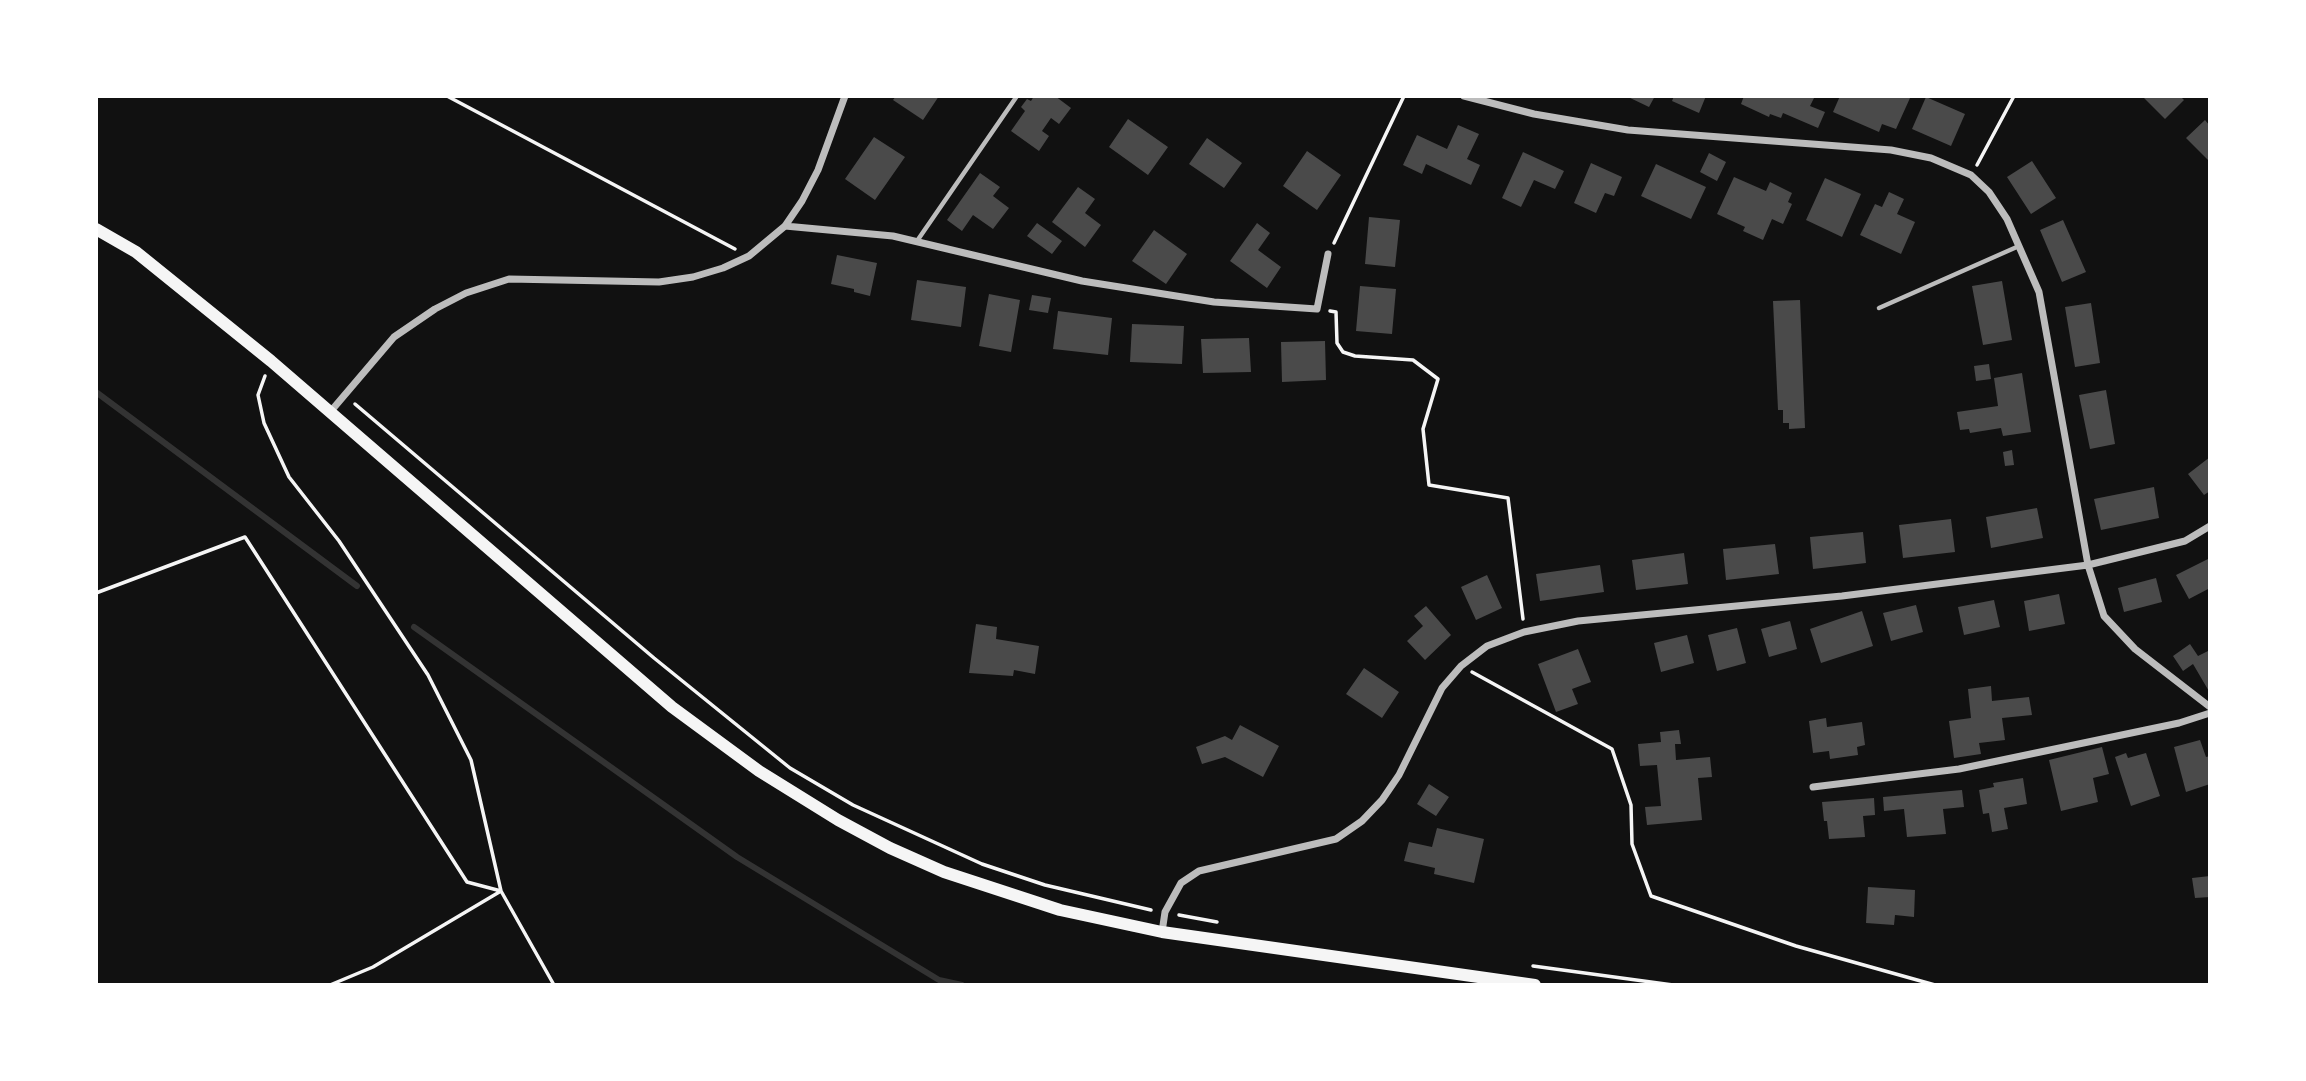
<!DOCTYPE html>
<html>
<head>
<meta charset="utf-8">
<style>
	body { margin:0 }
	#map { position:relative; width:2306px; height:1081px; overflow:hidden; background:#111; font-family:"Public Sans",sans-serif }
	canvas { display:block }
	.frame { position:absolute; inset:0; border:98px solid #fff; pointer-events:none }
</style>
</head>
<body>
<div id="map">
<canvas width="2306" height="1081"></canvas>
<div class="frame"></div>
</div>
<script>
const ctx = document.querySelector('canvas').getContext('2d');
ctx.lineJoin = 'round';
const poly = rows => new Path2D(rows.map(r => 'M' + r).join(''));
function stroke(path, color, width, dash) { ctx.strokeStyle = color; ctx.lineWidth = width; ctx.lineCap = dash ? 'butt' : 'round'; ctx.setLineDash(dash || []); ctx.stroke(path); }
function paint(path, color) { ctx.fillStyle = color; ctx.fill(path, 'evenodd'); }
const stream = poly([
	[96,392,357,586],
	[414,627,737,857,939,980,962,985]
]);
const building = poly([
	[896,96,939,96,923,120,893,100],
	[1034,96,1055,96,1071,108,1059,124,1051,118,1042,131,1049,136,1039,151,1011,131,1025,111,1021,107,1027,99,1031,101],
	[1626,96,1655,96,1649,107],
	[1674,96,1706,96,1699,113,1672,101],
	[1744,96,1815,96,1810,106,1825,112,1818,128,1783,113,1781,118,1770,114,1769,117,1741,104],
	[1840,96,1906,96,1910,98,1896,129,1882,124,1879,132,1833,112],
	[2142,96,2180,96,2184,100,2165,119],
	[1926,97,1965,114,1951,146,1912,129],
	[1128,119,1168,147,1148,175,1109,147],
	[2205,120,2210,126,2210,162,2186,138],
	[1458,125,1479,134,1467,159,1480,165,1471,185,1426,164,1422,174,1403,165,1417,135,1447,149],
	[874,137,905,157,875,200,845,179],
	[1207,138,1242,163,1224,188,1189,164],
	[1307,151,1341,175,1317,210,1283,186],
	[1523,152,1564,171,1555,189,1534,180,1521,207,1502,198],
	[1709,153,1726,162,1717,181,1700,172],
	[2032,161,2056,198,2031,214,2007,177],
	[1591,163,1622,177,1614,196,1605,193,1596,213,1574,203],
	[1656,164,1706,187,1691,219,1641,196],
	[980,173,1000,187,993,196,1009,208,993,229,973,215,962,231,947,220],
	[1734,177,1766,191,1770,182,1792,193,1788,202,1792,204,1783,224,1772,219,1763,240,1743,231,1745,227,1717,214],
	[1825,178,1861,194,1842,237,1806,220],
	[1078,187,1095,199,1085,213,1101,225,1085,247,1052,222],
	[1889,192,1904,199,1897,214,1915,222,1901,254,1860,235,1875,204,1882,207],
	[1369,217,1400,220,1395,267,1365,264],
	[2063,220,2086,272,2062,282,2040,230],
	[1037,223,1062,241,1052,254,1027,236],
	[1257,223,1270,233,1258,250,1281,267,1267,288,1230,261],
	[1154,230,1187,254,1166,284,1132,261],
	[837,255,877,263,870,296,854,292,854,289,831,284],
	[917,280,966,287,961,327,911,320],
	[2002,281,2012,340,1983,345,1972,286],
	[1360,286,1396,289,1392,334,1356,331],
	[989,294,1020,300,1011,352,979,346],
	[1032,295,1051,298,1048,313,1029,310],
	[1800,300,1805,428,1789,429,1789,423,1783,423,1783,410,1778,410,1773,301],
	[2091,303,2100,363,2075,367,2065,307],
	[1058,311,1112,318,1108,355,1053,349],
	[1132,324,1184,326,1182,364,1130,362],
	[1249,338,1251,372,1203,373,1201,339],
	[1325,341,1326,380,1282,382,1281,342],
	[1989,364,1991,379,1976,381,1974,366],
	[2022,373,2031,432,2003,436,2001,428,1970,433,1969,429,1960,430,1957,412,1998,406,1994,378],
	[2106,390,2115,444,2090,449,2079,395],
	[2012,450,2014,465,2005,466,2003,452],
	[2210,457,2210,491,2204,495,2188,474],
	[2154,487,2159,518,2101,530,2094,499],
	[2037,508,2043,538,1991,548,1986,517],
	[1951,519,1955,552,1903,558,1899,525],
	[1863,532,1866,563,1813,569,1810,537],
	[1775,544,1779,574,1726,580,1723,549],
	[1684,553,1688,584,1636,590,1632,560],
	[2208,559,2210,588,2189,599,2176,575],
	[1600,565,1604,592,1540,601,1536,574],
	[1487,575,1502,608,1476,620,1461,587],
	[2156,578,2162,602,2124,612,2118,588],
	[2059,594,2065,624,2029,631,2024,601],
	[1994,600,2000,627,1964,635,1958,607],
	[1916,605,1923,632,1891,641,1883,613],
	[1426,606,1451,635,1425,660,1407,641,1423,626,1414,616],
	[1862,611,1873,646,1821,663,1810,629],
	[1790,621,1797,649,1769,657,1761,629],
	[976,624,997,627,996,639,1039,646,1035,674,1014,670,1013,676,969,673],
	[1737,628,1746,663,1717,671,1708,635],
	[1687,635,1694,663,1661,672,1654,643],
	[2190,644,2198,656,2210,650,2210,693,2193,664,2183,671,2173,656],
	[1578,649,1591,682,1572,689,1578,704,1556,712,1538,664],
	[1364,668,1399,692,1382,718,1346,694],
	[1991,686,1992,701,2029,697,2032,715,2002,718,2005,740,1979,743,1981,754,1954,758,1949,721,1971,718,1968,689],
	[1826,718,1827,727,1862,722,1865,745,1857,747,1858,755,1830,759,1829,751,1813,753,1809,721],
	[1240,725,1279,746,1263,777,1225,757,1202,764,1196,747,1225,736,1232,740],
	[1679,730,1681,744,1675,744,1676,760,1710,757,1712,777,1698,778,1702,820,1647,825,1645,807,1661,806,1657,765,1640,766,1638,744,1661,742,1660,732],
	[2200,740,2206,757,2210,756,2210,784,2186,792,2174,747],
	[2102,747,2109,774,2093,778,2098,802,2061,811,2049,760],
	[2126,753,2128,758,2146,753,2160,796,2131,806,2115,757],
	[2023,778,2027,804,2004,808,2008,829,1992,832,1989,813,1983,814,1979,790,1994,787,1993,783],
	[1429,784,1449,797,1436,816,1417,804],
	[1962,790,1964,807,1943,809,1946,834,1907,837,1904,809,1884,811,1883,797],
	[1874,798,1875,815,1863,816,1865,837,1829,839,1827,821,1824,821,1822,802],
	[1437,828,1484,839,1474,883,1434,874,1435,868,1404,861,1409,842,1432,847],
	[2210,876,2210,897,2195,898,2192,878],
	[1868,887,1915,890,1914,917,1895,915,1894,925,1866,923]
]);
const path = poly([
	[447,96,735,249],
	[1977,165,2014,96],
	[1334,243,1404,96],
	[1330,311,1336,312,1337,343,1343,352,1355,356,1413,360,1438,379,1423,429,1429,485,1508,498,1523,619],
	[265,376,258,395,264,423,289,477,339,541,428,675,471,760,501,891,373,967,330,985],
	[355,404,654,658,790,768,853,805,982,864,1045,885,1151,910],
	[96,593,245,537,467,882,501,891,554,985],
	[1472,672,1612,749,1631,805,1632,844,1651,896,1796,946,1935,985],
	[1179,915,1217,922],
	[1533,966,1673,985]
]);
const service = poly([
	[917,241,1017,96],
	[1879,308,2019,246]
]);
const minor = poly([
	[1464,96,1534,114,1628,130,1891,150,1931,158,1971,175,1989,192,2007,219,2039,292,2088,565,2104,616,2135,649,2210,707],
	[785,226,893,236,1082,281,1214,302,1317,309,1328,254],
	[331,411,394,337,435,309,466,293,509,279,659,282,693,277,723,268,749,256,785,226,802,201,818,170,845,96],
	[1813,787,1959,769,2179,723,2210,713],
	[1162,932,1165,912,1181,883,1199,871,1336,839,1362,821,1382,800,1399,775,1442,688,1461,666,1487,646,1524,632,1578,621,1842,596,2088,565,2185,541,2210,526]
]);
const secondary = poly([
	[96,229,136,252,271,361,672,707,759,771,838,820,890,848,944,872,1060,910,1162,932,1535,985]
]);
stroke(stream, '#333', 6);
paint(building, '#4a4a4a');
stroke(path, '#f5f5f5', 3.5);
stroke(service, '#bcbcbc', 4.5);
stroke(minor, '#bcbcbc', 7);
stroke(secondary, '#f5f5f5', 12);
</script>
</body>
</html>
